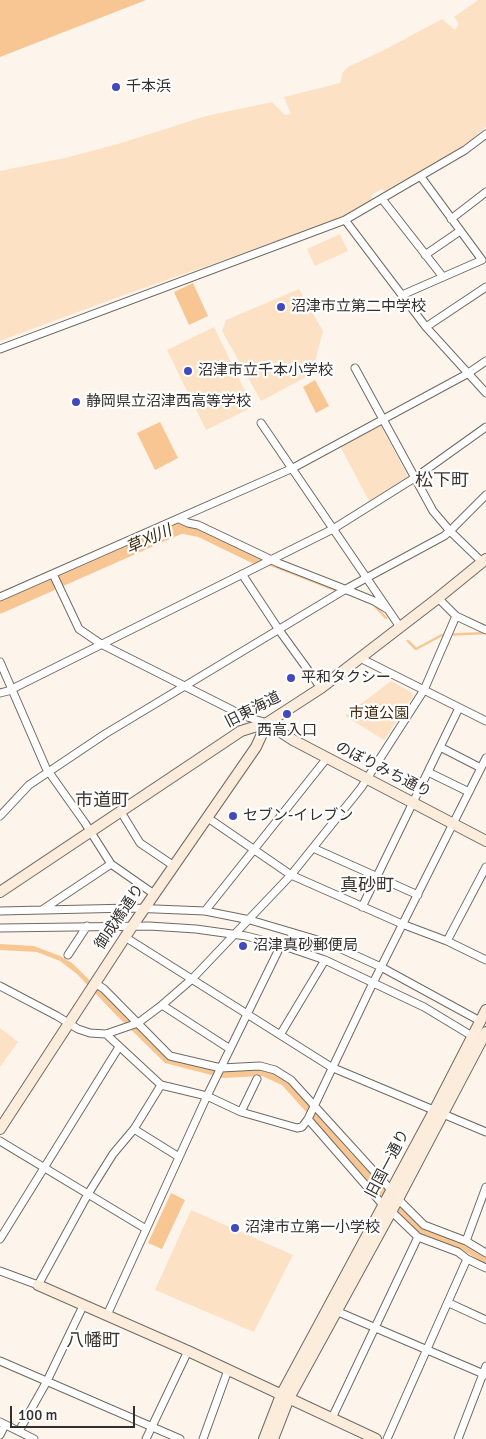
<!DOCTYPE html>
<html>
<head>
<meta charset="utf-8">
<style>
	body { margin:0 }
	#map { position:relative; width:486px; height:1439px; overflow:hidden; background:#fdf5ec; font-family:Signika,sans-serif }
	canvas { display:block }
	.scale { position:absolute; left:10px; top:1406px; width:125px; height:22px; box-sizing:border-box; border:2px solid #332f2c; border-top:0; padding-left:6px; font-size:15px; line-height:18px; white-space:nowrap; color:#332f2c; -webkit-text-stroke:4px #fff; paint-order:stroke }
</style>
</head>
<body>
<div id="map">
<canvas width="486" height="1439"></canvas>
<div class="scale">100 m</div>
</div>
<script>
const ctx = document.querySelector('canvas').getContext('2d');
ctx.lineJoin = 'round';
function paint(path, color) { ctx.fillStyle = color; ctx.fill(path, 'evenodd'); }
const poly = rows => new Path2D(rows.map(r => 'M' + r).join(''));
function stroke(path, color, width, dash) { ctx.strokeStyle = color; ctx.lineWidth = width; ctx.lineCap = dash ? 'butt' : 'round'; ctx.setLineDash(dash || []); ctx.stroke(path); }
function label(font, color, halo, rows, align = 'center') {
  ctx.font = font + ' Signika,"Noto Sans JP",sans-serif'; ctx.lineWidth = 4.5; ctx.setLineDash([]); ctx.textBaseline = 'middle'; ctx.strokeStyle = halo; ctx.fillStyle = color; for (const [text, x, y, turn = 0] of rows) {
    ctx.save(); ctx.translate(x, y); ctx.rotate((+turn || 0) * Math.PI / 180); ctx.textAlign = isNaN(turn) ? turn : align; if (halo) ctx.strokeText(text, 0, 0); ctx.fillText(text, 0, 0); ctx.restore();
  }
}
const green = poly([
	[478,0,486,0,486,126,473,139,455,152,386,193,382,189,371,195,374,200,347,215,303,232,113,299,0,341,0,171,69,157,121,143,206,116,272,102,285,115,291,114,284,97,340,83,343,72,348,67,386,49,442,19,455,30,459,24,454,17],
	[340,234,348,251,315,266,307,249],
	[299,289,323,331,312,374,261,401,222,331,226,320],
	[214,327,253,407,206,430,167,350],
	[381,426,408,477,369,501,340,446],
	[391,681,411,692,413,696,384,740,345,716],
	[0,1028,18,1042,0,1067],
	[191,1210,293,1255,254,1332,155,1290]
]);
const water = poly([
	[0,0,146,0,0,57],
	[193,283,208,316,189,325,174,292],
	[315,380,329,406,316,413,303,387],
	[160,422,178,458,155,470,137,433],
	[0,944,34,946,60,956,72,963,168,1057,185,1063,262,1068,278,1074,292,1086,350,1152,423,1228,457,1241,486,1257,486,1265,463,1250,418,1233,378,1192,282,1085,262,1076,223,1078,165,1063,116,1015,77,974,60,961,37,952,0,950],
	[171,1193,185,1200,162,1249,148,1243]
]);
const stream = poly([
	[269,564,338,591],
	[373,604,386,618],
	[408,641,416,649,442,635,486,633]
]);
const river = poly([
	[63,578,181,526,201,530,263,560],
	[0,606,50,584]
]);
const street = poly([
	[382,199,443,277],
	[451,219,486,192],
	[345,220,426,327,486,393],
	[425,255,460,231],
	[402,295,482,260,421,177],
	[426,327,486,287],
	[0,349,345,220,465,150,486,134],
	[355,368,433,511,450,531,482,562],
	[261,423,400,627],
	[179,519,188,523,198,525,278,563,352,592,374,601,387,609],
	[53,574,79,629,101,644,244,716,267,723],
	[242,574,279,630,321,688],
	[0,597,293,468,467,374,486,361],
	[438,598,456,616,486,630],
	[360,658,486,721],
	[0,662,46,768,85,823,111,864,154,894],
	[0,693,8,691,333,529,416,477,486,427],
	[440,747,481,768],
	[428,772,469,792],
	[121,812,140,843,174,866],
	[0,816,29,785,105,734,346,589,444,536,450,531,486,495],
	[208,818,291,875,402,924,447,941,486,960],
	[313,848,418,895],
	[362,907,459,708],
	[42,910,111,864],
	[0,911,131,908,205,911,250,920,328,943,381,967,480,1021],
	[205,911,327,758],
	[0,928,149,926,196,929,246,936,281,945,325,960,424,1007,472,1036],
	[125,937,331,1067,486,1132],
	[447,941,486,867],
	[68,955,87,926],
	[95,983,104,989,170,1056,221,1068,260,1066,275,1070,291,1080,391,1190],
	[0,986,57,1016,78,1029,90,1033,106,1034,138,1023,162,1005,192,979,291,875,361,788,424,690,456,616],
	[162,1005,230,1049],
	[106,1034,161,1085,207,1096,241,1112,297,1128,302,1127,308,1119,370,989,486,758],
	[280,1035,325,960],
	[241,1112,257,1079],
	[308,1119,383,1205],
	[134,1129,179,1157],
	[0,1141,146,1229],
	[398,1199,424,1225,466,1241,486,1253],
	[391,1211,418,1237,458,1252,467,1259,486,1268],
	[0,1239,119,1047],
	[466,1241,486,1187],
	[0,1271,38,1285,88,1194,113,1154,134,1129,161,1085],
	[449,1303,486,1320],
	[336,1311,486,1375],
	[107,1315,207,1096,281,945],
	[0,1361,180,1439],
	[332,1418,418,1237],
	[0,1422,34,1439],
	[19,1431,47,1381,83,1306],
	[0,1435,5,1425],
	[146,1439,188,1351],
	[203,1439,228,1370],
	[387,1439,467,1259],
	[458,1439,486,1366]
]);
const secondary = poly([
	[0,892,241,731,267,723,321,688,438,598,486,559],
	[0,1129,133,925,256,747,267,723,293,740,486,841],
	[38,1285,188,1351,376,1439],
	[264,1439,281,1395,434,1111,486,1010],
	[273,1439,289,1398,398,1199,486,1032]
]);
const markers = [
	[116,87,5,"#404abe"],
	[281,307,5,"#404abe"],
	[188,371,5,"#404abe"],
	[76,402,5,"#404abe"],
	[291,678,5,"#404abe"],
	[287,714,5,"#404abe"],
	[233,816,5,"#404abe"],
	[243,946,5,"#404abe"],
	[235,1228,5,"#404abe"]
];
const poiNames = [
	["千本浜",126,87],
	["沼津市立第二中学校",291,307],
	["沼津市立千本小学校",198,371],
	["静岡県立沼津西高等学校",86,402],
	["平和タクシー",301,678],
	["西高入口",287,731,"center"],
	["セブン-イレブン",243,816],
	["沼津真砂郵便局",253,946],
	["沼津市立第一小学校",245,1228]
];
const streetNames = [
	["旧東海道",253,710,-27],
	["のぼりみち通り",383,770,27],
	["御成橋通り",120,917,-56],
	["旧国一通り",388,1164,-62]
];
const parkNames = [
	["市道公園",379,714]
];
const waterNames = [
	["草刈川",149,540,-24]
];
const quarterNames = [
	["松下町",442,481],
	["市道町",102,801],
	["真砂町",367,886],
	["八幡町",93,1341]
];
paint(green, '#fde1c4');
paint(water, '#f8c692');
stroke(stream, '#f8c692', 2.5);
stroke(river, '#f8c692', 15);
stroke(street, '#716a63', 9);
stroke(secondary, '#716a63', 12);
stroke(street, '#fff', 7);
stroke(secondary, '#fcecdb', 10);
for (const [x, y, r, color] of markers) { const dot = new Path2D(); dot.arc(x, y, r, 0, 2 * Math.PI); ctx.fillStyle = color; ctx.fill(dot); stroke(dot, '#fff', 2); }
label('15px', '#332f2c', '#fff', poiNames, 'left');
label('15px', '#332f2c', '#fff', streetNames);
label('15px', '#432a0d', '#fff', parkNames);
label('italic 16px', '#3d2507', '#fff', waterNames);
label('18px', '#3c362f', '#fff', quarterNames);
</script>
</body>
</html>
